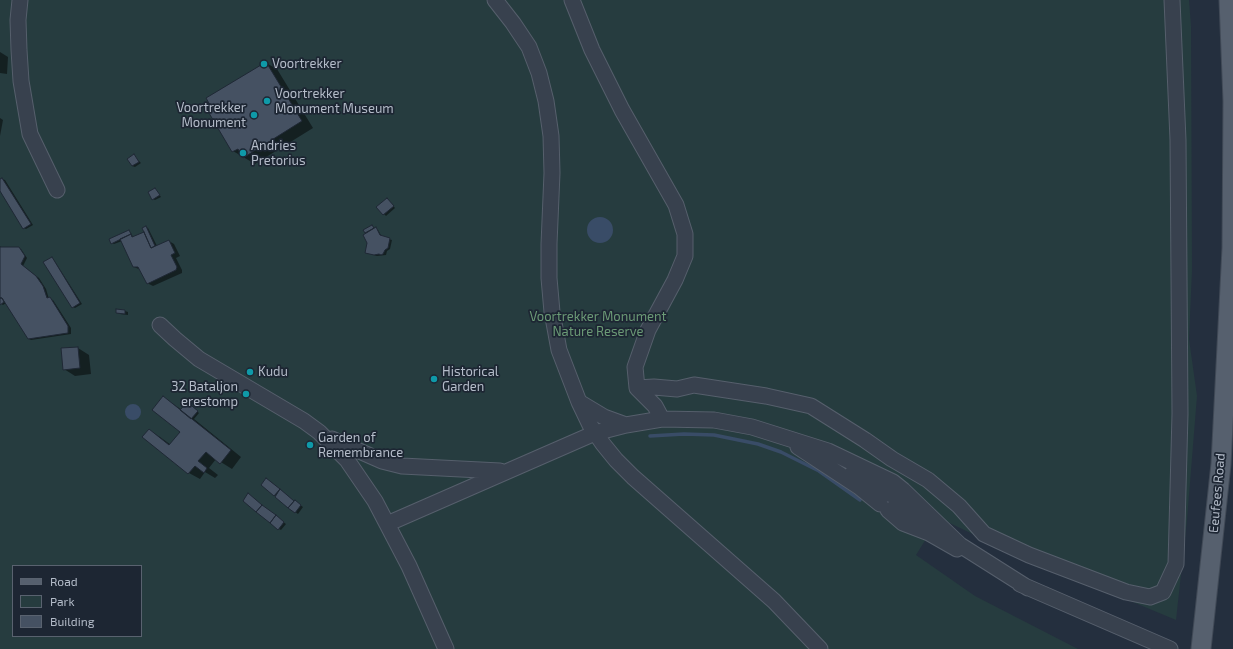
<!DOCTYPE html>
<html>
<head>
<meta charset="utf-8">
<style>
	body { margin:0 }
	#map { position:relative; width:1233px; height:649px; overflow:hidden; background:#242f3e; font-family:"Exo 2",sans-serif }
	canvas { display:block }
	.legend { position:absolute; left:12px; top:565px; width:130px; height:72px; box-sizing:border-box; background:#1d2633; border:1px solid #59626f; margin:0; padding:5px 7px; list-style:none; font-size:12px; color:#b4bcc9 }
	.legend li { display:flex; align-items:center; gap:8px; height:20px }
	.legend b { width:20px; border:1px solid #59626f }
</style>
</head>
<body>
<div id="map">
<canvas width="1233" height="649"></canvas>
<ul class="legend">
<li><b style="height:5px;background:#56606e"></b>Road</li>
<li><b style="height:11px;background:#263c3f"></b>Park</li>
<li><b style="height:11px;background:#455162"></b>Building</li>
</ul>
</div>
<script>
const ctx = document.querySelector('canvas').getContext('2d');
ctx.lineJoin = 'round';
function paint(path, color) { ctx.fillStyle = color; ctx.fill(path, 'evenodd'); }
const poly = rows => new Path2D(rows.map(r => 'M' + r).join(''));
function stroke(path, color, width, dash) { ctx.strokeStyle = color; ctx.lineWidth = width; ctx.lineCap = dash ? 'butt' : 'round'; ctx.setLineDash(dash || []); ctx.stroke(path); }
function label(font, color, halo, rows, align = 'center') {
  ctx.font = font + ' "Exo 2",sans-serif'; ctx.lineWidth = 3.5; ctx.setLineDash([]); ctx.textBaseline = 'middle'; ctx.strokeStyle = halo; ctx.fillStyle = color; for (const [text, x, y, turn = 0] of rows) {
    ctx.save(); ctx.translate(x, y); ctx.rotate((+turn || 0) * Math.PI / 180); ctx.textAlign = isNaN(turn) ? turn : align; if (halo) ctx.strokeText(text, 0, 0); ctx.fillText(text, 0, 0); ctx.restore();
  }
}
const green = poly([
	[0,0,1189,0,1191,26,1192,270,1189,339,1197,396,1187,520,1176,620,996,545,939,518,916,555,975,596,1078,649,0,649],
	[13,566,141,566,141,636,13,636]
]);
const water = poly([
	'587 230a13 13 0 1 1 26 0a13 13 0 1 1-26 0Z',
	'125 412a8 8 0 1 1 16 0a8 8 0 1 1-16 0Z'
]);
const shadow = poly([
	[0,52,8,57,7,74,0,73],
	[266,63,277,69,313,128,255,164,233,151],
	[0,118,3,120,0,136],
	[134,156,141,163,135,167,132,166],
	[2,179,5,180,33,225,26,229,24,228,0,189,0,180],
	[155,189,161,197,155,200,153,199],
	[389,201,395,208,386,216,384,214],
	[372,226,378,230,382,237,392,240,390,249,387,251,386,255,377,256,366,253,368,243,367,234,365,230],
	[146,227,148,228,157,246,169,241,174,244,180,256,176,258,182,270,182,273,153,286,147,283,141,270,134,267,122,241,114,244,112,243,129,231,131,233,133,237,145,232],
	[0,246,1,248,19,248,21,249,27,258,23,266,39,278,46,289,49,299,53,300,71,328,71,334,31,340,29,339,6,303,3,305,0,303],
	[52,258,54,260,82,304,75,308,73,307],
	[117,310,125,311,128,312,128,315,120,314,117,313],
	[78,348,89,355,91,374,75,376,64,369,63,349],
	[163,397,182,410,189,405,199,413,194,419,241,457,232,469,216,459,209,468,218,475,215,478,205,472,200,479,189,473,149,430,160,437,171,445,182,432],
	[269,480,290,498,303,507,298,514,275,495],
	[276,517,286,524,281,530,279,529]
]);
const stream = poly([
	[650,436,684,434,714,435,758,444,781,452,819,471,860,500]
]);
const building = poly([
	[266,62,302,121,243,158,238,149,232,152,206,108,210,105,206,98,266,62],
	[134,154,139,162,132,166,127,159,134,154],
	[2,178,31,224,23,229,0,191,0,179,2,178],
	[155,188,160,195,152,200,148,192,155,188],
	[387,198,394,206,383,215,376,207,387,198],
	[372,225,374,228,365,233,363,230,372,225],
	[146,226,155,246,151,248,142,228,146,226],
	[376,227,380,235,390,238,388,248,385,250,383,254,381,255,379,254,374,255,365,253,367,243,363,235,376,227],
	[129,230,131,234,111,244,109,239,129,230],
	[144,232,151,248,169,240,175,253,171,255,177,267,176,270,147,284,138,267,133,267,120,239,131,234,132,237,144,232],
	[0,247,19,247,25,256,21,264,36,276,43,286,47,298,50,297,68,326,68,333,28,339,2,298,0,298,0,247],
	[52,257,80,303,72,308,43,262,52,257],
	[0,298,2,298,4,302,0,305,0,298],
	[116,309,125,310,125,314,116,313,116,309],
	[78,347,80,368,63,370,61,348,78,347],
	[163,396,231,450,220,464,206,452,198,461,207,468,204,473,195,466,188,474,142,437,149,429,169,445,180,432,152,410,163,396],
	[187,402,198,411,191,419,180,410,187,402],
	[266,478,280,489,274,496,261,485,266,478],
	[280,489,294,501,288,508,275,497,280,489],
	[248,493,262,505,256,512,243,501,248,493],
	[295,500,301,505,295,513,288,508,295,500],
	[262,505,276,515,270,523,256,512,262,505],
	[276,515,284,522,278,530,270,523,276,515]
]);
const minor = poly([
	[20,0,18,20,19,50,21,81,30,134,57,190],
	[495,0,513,23,529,47,539,73,546,101,551,136,552,173,549,244,549,278,552,312,559,350,579,402,590,425,603,444,616,460,633,477,774,601,820,649],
	[572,0,592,50,622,110,676,205,685,234,685,256,675,280,648,330,635,367,637,388,655,406,662,419],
	[160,325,175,339,199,359,304,421,319,432,347,460,375,501,409,566,446,649],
	[637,388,654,387,677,389,694,385,766,396,811,406,865,440,892,459,928,480,959,506,984,534,1029,555,1126,592,1150,597,1163,592,1176,564,1180,414,1178,140,1172,0],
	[579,402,604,417,626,425],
	[332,439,382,461,402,466,500,471],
	[798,447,859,487,880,504],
	[853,472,888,494],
	[896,501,909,512,927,531],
	[888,510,903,523,929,533,957,549],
	[387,524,595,433,626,425,662,419,714,420,752,427,828,451,893,482,903,490,960,545,1028,588],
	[1020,584,1170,649]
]);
const major = poly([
	[1201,649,1221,464,1232,248,1233,101,1229,0]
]);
const markers = [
	[264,64,4,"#0f9aa8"],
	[267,101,4,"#0f9aa8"],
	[254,115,4,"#0f9aa8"],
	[243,153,4,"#0f9aa8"],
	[250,372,4,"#0f9aa8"],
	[434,379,4,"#0f9aa8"],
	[246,394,4,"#0f9aa8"],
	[310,445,4,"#0f9aa8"]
];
const poiNames = [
	["Voortrekker",272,64],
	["Voortrekker",275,94],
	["Monument Museum",275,109],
	["Voortrekker",246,108,"right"],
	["Monument",246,123,"right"],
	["Andries",251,146],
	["Pretorius",251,161],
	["Kudu",258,372],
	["Historical",442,372],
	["Garden",442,387],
	["32 Bataljon",238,387,"right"],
	["erestomp",238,402,"right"],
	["Garden of",318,438],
	["Remembrance",318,453]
];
const parkNames = [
	["Voortrekker Monument",598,317],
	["Nature Reserve",598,332]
];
const streetNames = [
	["Eeufees Road",1217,493,-85]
];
paint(green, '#263c3f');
paint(water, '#394c67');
paint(shadow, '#0007');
stroke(stream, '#394c67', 3.5);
paint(building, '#455162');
stroke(building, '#1f2835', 1);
stroke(minor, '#565f6c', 17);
stroke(major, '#414a57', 21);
stroke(minor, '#38414e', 15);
stroke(major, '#56606e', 19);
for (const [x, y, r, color] of markers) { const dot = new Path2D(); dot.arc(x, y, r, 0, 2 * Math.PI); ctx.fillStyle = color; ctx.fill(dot); stroke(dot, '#1d2633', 1.5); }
label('13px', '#b4bcc9', '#1d2633', poiNames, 'left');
label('13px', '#6b9a76', '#1d2633', parkNames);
label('13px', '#b4bcc9', '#1d2633', streetNames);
</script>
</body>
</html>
